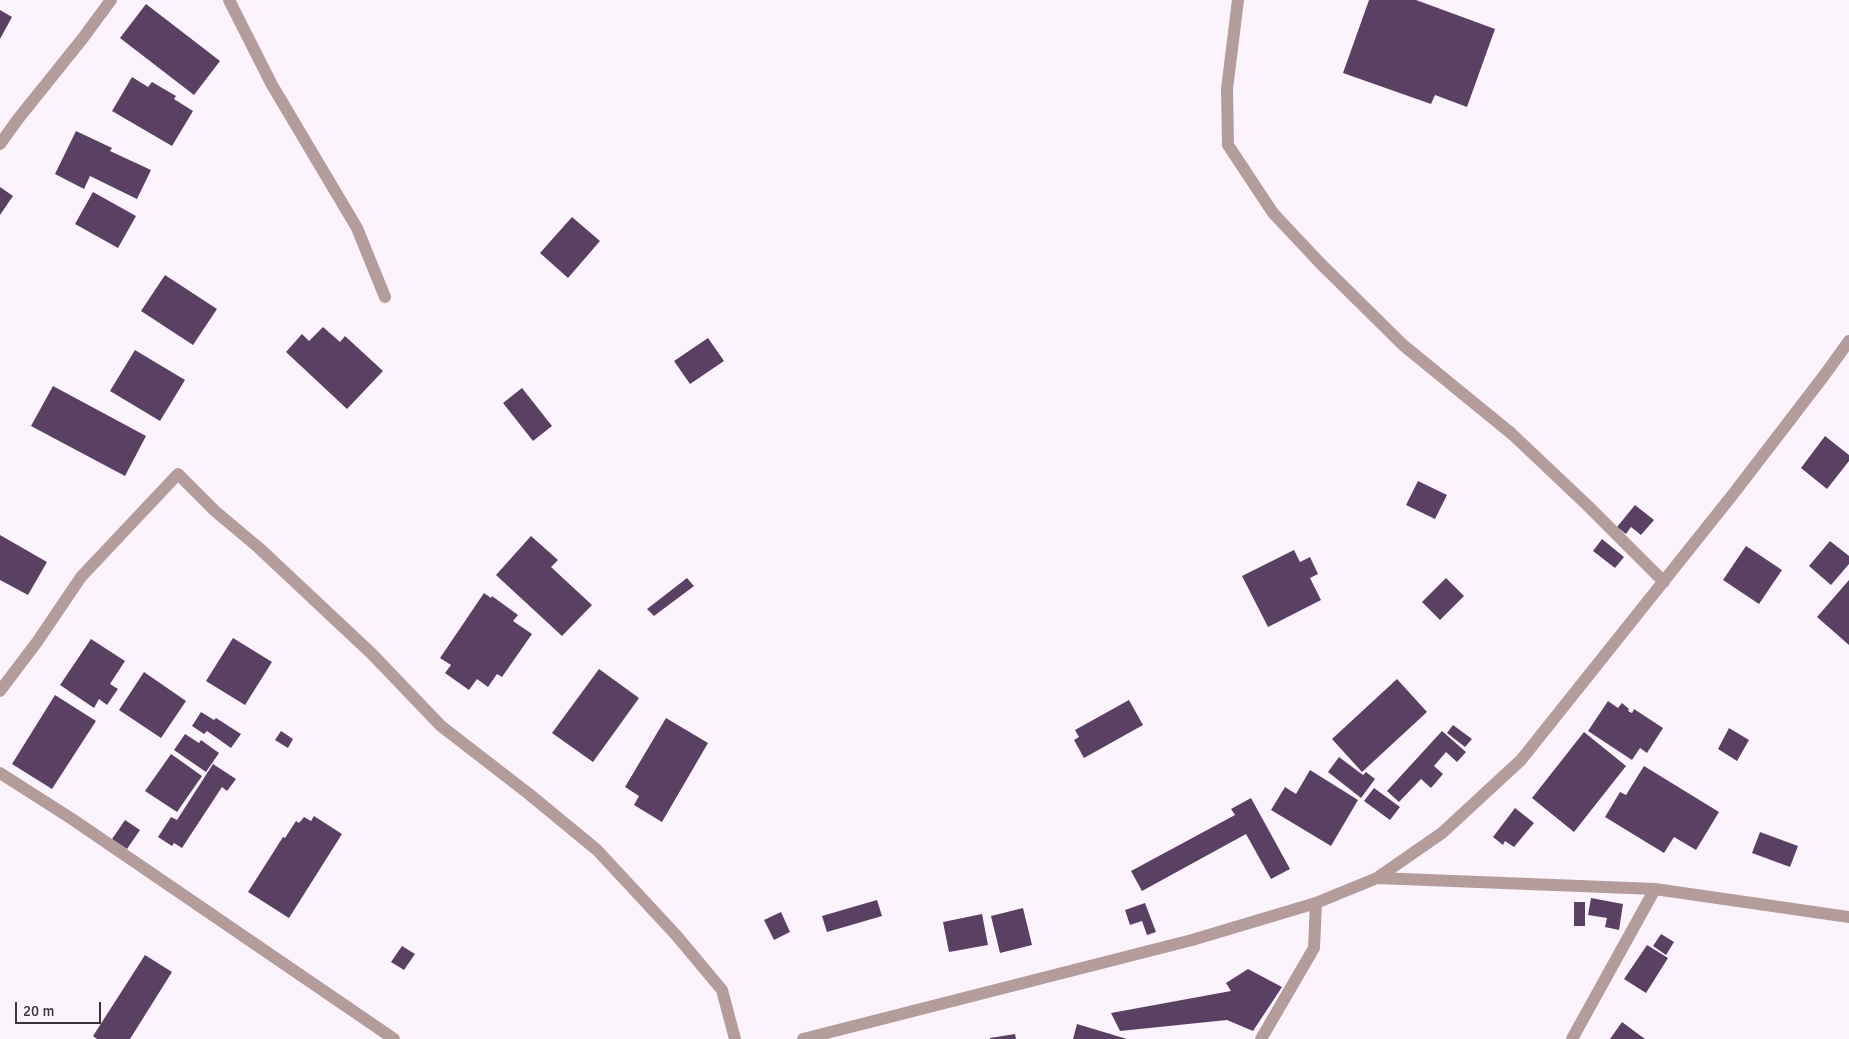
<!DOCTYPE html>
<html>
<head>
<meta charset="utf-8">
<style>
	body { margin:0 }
	#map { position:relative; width:1849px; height:1039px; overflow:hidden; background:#fcf4fd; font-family:Signika,sans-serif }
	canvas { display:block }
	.scale { position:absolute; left:15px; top:1002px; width:86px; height:22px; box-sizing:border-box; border:2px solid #3a353b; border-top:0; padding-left:6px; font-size:15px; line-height:18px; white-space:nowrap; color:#3a353b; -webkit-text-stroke:4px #fcf4fd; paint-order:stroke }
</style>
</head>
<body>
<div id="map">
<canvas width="1849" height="1039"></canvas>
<div class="scale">20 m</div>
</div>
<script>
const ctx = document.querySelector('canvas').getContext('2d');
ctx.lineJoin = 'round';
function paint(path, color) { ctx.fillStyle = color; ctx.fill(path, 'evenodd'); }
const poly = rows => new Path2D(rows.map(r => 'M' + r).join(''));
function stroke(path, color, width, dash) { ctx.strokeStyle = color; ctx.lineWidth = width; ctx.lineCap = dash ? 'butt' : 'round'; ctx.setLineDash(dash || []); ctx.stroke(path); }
const building = poly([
	[1369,0,1416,0,1495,29,1467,107,1435,95,1431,104,1343,73],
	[146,4,220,61,194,95,120,38],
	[0,10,12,17,0,39],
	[132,77,148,87,152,82,176,96,174,99,193,111,172,146,112,111],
	[76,131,112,148,110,151,151,170,137,199,90,176,84,189,55,174],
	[0,187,13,196,0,215],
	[93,192,136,216,118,248,75,224],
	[572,217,600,241,568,278,540,253],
	[165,275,217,309,193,345,141,311],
	[323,327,340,342,345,336,383,371,347,409,286,352,302,334,309,341],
	[708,338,724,361,690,384,674,361],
	[135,350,185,380,160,421,110,391],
	[53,386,146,436,125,476,31,426],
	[522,388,552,426,533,441,503,403],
	[1825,436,1849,455,1849,461,1827,489,1801,468],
	[1418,481,1447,495,1435,519,1406,505],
	[1635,505,1654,520,1641,535,1631,527,1626,534,1617,527],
	[0,535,47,562,28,595,0,580],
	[531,536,558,560,551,567,592,605,562,636,496,575],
	[1602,539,1624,557,1615,568,1593,551],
	[1830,541,1849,556,1849,564,1831,585,1809,566],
	[1746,546,1782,570,1759,604,1723,580],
	[1294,550,1300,562,1310,557,1318,574,1310,578,1321,600,1268,627,1242,576],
	[687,578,694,586,654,616,647,609],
	[1446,578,1464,596,1440,620,1422,602],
	[1849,580,1849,645,1817,617],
	[484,593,491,598,492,596,518,615,513,621,532,634,502,677,497,674,488,687,477,679,469,690,445,673,451,665,440,658],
	[233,638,272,662,245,705,206,681],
	[91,639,125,661,110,684,118,689,107,705,99,699,94,708,60,685],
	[599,669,639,698,593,762,552,733],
	[144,672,186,701,161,738,119,710],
	[1397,679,1427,712,1362,772,1332,739],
	[55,695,96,721,52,789,12,764],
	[1129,700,1143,725,1084,758,1074,740,1079,737,1075,730],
	[1608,701,1618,708,1622,703,1629,709,1628,711,1632,713,1634,709,1663,728,1647,753,1640,748,1632,760,1588,731],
	[201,712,214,720,216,718,241,734,231,748,207,731,204,734,192,726],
	[666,718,708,743,662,822,634,805,639,796,625,787],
	[1453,725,1472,739,1465,747,1447,733],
	[1729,728,1749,740,1737,761,1718,749],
	[281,731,293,739,288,748,275,740],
	[1442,731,1466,752,1457,762,1446,752,1434,766,1443,774,1431,788,1421,779,1399,802,1387,791],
	[1584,732,1626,766,1574,832,1532,798],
	[185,734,199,743,201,740,219,753,206,772,174,750],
	[171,754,202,776,177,812,145,791],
	[1339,757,1363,775,1366,772,1375,779,1361,798,1328,772],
	[213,764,236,779,227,791,222,787,182,848,174,843,172,846,158,837,171,817,177,820],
	[1644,766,1719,812,1696,850,1674,837,1664,853,1605,817,1620,792,1626,795],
	[1310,770,1358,800,1331,846,1271,810,1285,787,1296,794],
	[1374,788,1400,807,1390,820,1364,801],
	[1251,798,1290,869,1271,879,1246,834,1142,891,1131,871,1235,815,1231,809],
	[1515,808,1534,823,1514,847,1505,841,1503,845,1493,837],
	[314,816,342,834,289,918,248,892,283,837,285,838,296,821,299,823,304,817,311,821],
	[125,820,140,830,127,849,112,839],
	[1760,832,1798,846,1790,867,1752,853],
	[1591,898,1623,904,1619,930,1605,927,1607,918,1588,915],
	[877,900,882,916,827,932,822,916],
	[1574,902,1585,902,1585,926,1574,926],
	[1145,903,1156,932,1147,935,1142,921,1130,925,1125,910],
	[1023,908,1032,945,1000,953,991,916],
	[781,912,790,932,774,940,764,920],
	[982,914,988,945,949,952,943,922],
	[1661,934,1674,942,1666,955,1653,946],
	[1647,945,1668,958,1646,993,1624,979],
	[402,946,415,954,404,970,391,962],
	[145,955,172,972,130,1039,97,1039,93,1036],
	[1248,969,1282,987,1253,1031,1227,1020,1120,1031,1111,1013,1231,991,1226,983],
	[1622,1022,1645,1039,1610,1039],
	[1077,1024,1127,1039,1073,1039],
	[1015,1034,1016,1039,990,1039,990,1038]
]);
const street = poly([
	[229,0,272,85,357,228,385,297],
	[1238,0,1227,89,1228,145,1273,213,1320,263,1403,345,1512,434,1587,505,1664,582],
	[0,144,18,119,83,38,111,0],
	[0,691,37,642,81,577,178,474,215,511,259,548,372,654,441,726,529,794,597,850,676,935,722,990,735,1039],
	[0,773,72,819,394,1039],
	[1377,878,1655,889,1849,917],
	[803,1039,1192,940,1316,903,1377,878,1442,833,1521,760,1734,493,1823,377,1849,341],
	[1261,1039,1314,948,1316,903],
	[1572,1039,1655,889]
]);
paint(building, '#5a4164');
stroke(street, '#b49c9b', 12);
</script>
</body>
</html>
